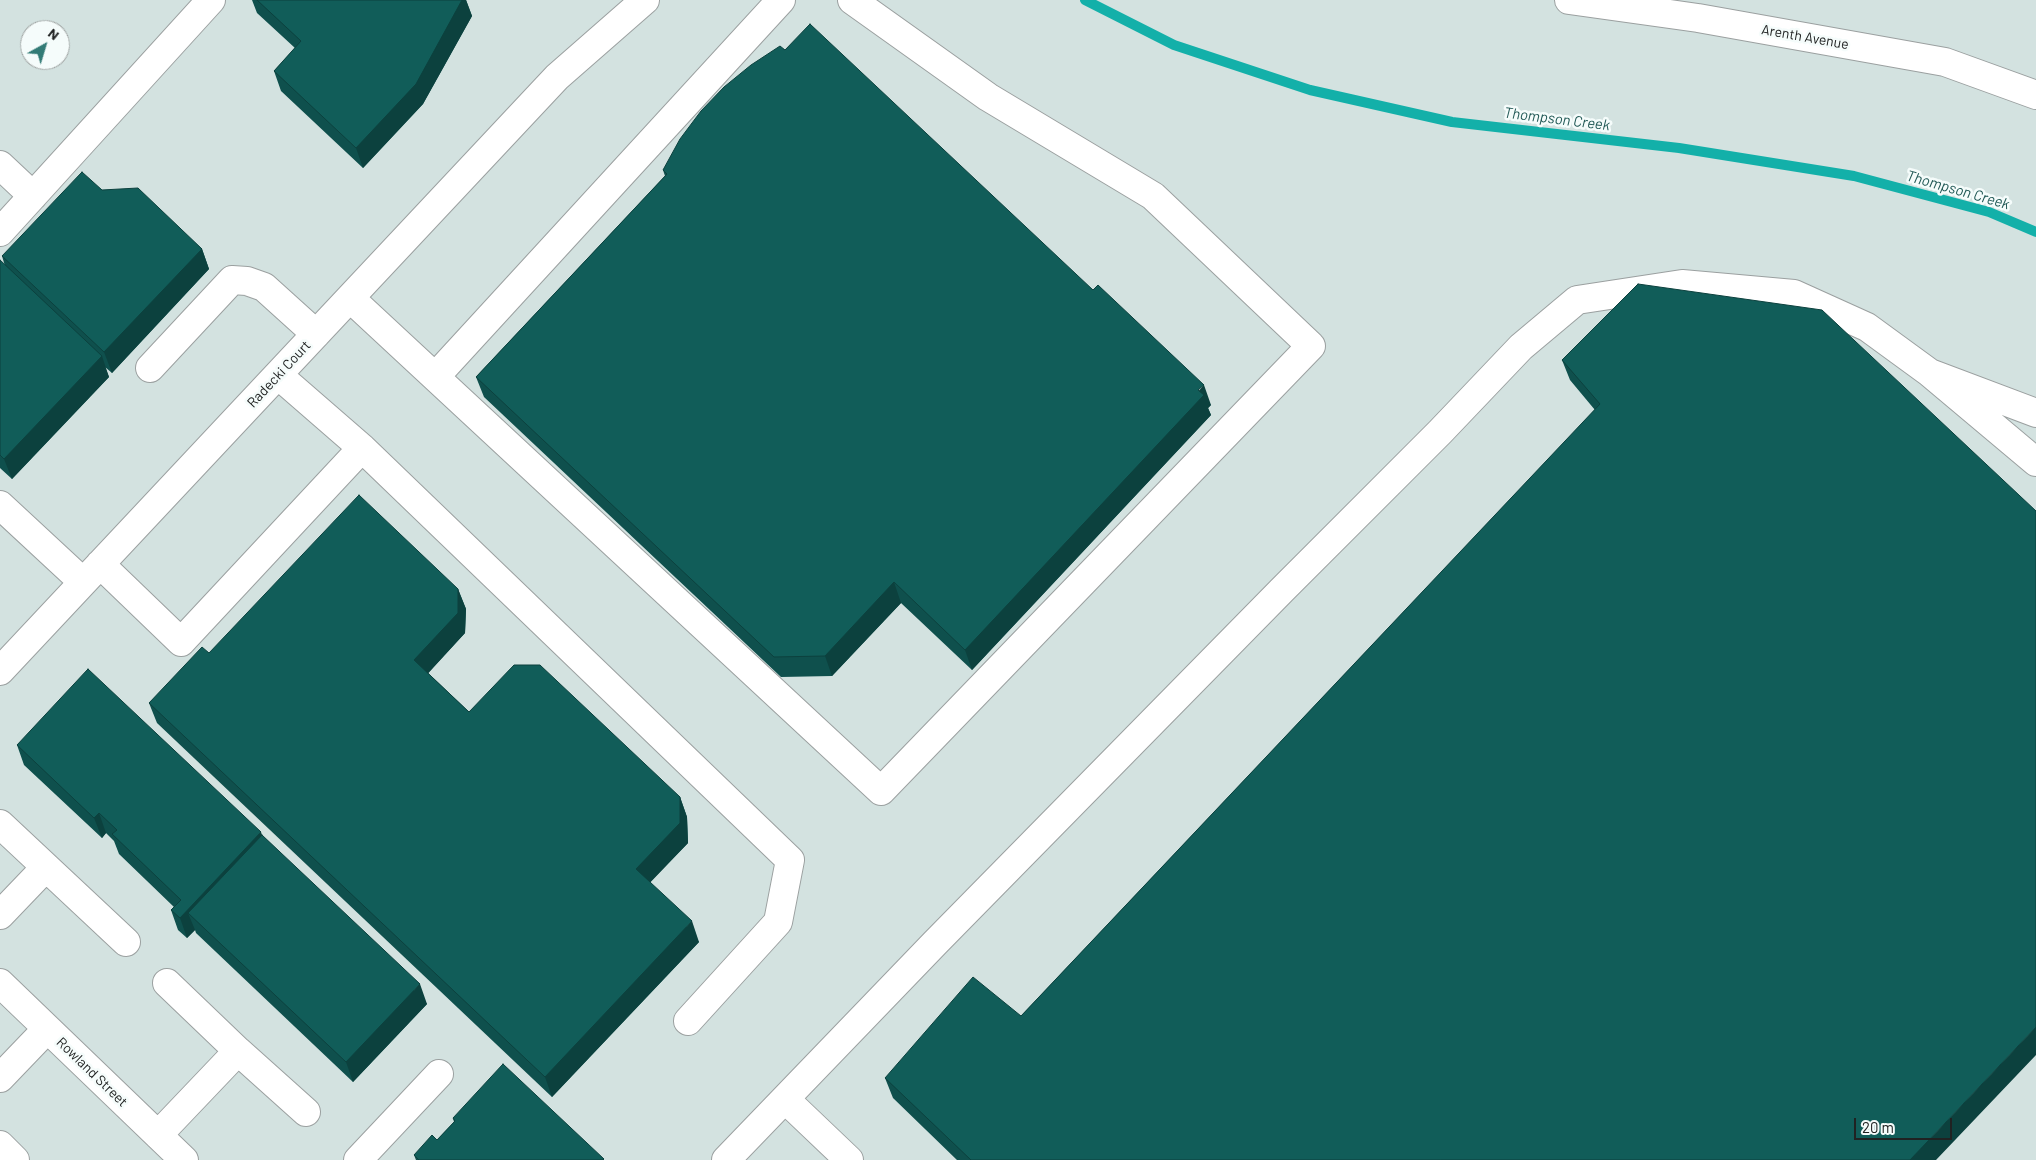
<!DOCTYPE html>
<html>
<head>
<meta charset="utf-8">
<style>
	body { margin:0 }
	#map { position:relative; width:2036px; height:1160px; overflow:hidden; background:#e8eeee; font-family:Barlow,sans-serif }
	canvas { display:block }
	.north { position:absolute; left:20px; top:20px; width:50px; height:50px; box-sizing:border-box; background:#f5fcfb; border:1px solid #a0a5a4; border-radius:50%; rotate:39deg; font-size:14px; font-weight:700; line-height:20px; text-align:center; color:#202222 }
	.north::after { content:''; display:block; margin:auto; width:18px; height:22px; background:#327b76; clip-path:polygon(50% 0,100% 100%,50% 72%,0 100%) }
	.scale { position:absolute; left:1854px; top:1118px; width:98px; height:22px; box-sizing:border-box; border:2px solid #202222; border-top:0; padding-left:6px; font-size:15px; line-height:18px; white-space:nowrap; color:#202222; -webkit-text-stroke:4px #f5fcfb; paint-order:stroke }
</style>
</head>
<body>
<div id="map">
<canvas width="2036" height="1160"></canvas>
<div class="north">N</div>
<div class="scale">20 m</div>
</div>
<script>
const ctx = document.querySelector('canvas').getContext('2d');
ctx.lineJoin = 'round';
function paint(path, color) { ctx.fillStyle = color; ctx.fill(path, 'evenodd'); }
const poly = rows => new Path2D(rows.map(r => 'M' + r).join(''));
function stroke(path, color, width, dash) { ctx.strokeStyle = color; ctx.lineWidth = width; ctx.lineCap = dash ? 'butt' : 'round'; ctx.setLineDash(dash || []); ctx.stroke(path); }
function label(font, color, halo, rows, align = 'center') {
  ctx.font = font + ' Barlow,sans-serif'; ctx.lineWidth = 5; ctx.setLineDash([]); ctx.textBaseline = 'middle'; ctx.strokeStyle = halo; ctx.fillStyle = color; for (const [text, x, y, turn = 0] of rows) {
    ctx.save(); ctx.translate(x, y); ctx.rotate((+turn || 0) * Math.PI / 180); ctx.textAlign = isNaN(turn) ? turn : align; if (halo) ctx.strokeText(text, 0, 0); ctx.fillText(text, 0, 0); ctx.restore();
  }
}
const built = poly([
	[0,0,2036,0,2036,1160,0,1160],
	[30,30,60,30,60,60,30,60]
]);
const stream = poly([
	[1085,0,1174,45,1310,90,1452,122,1679,148,1854,176,1989,212,2036,232]
]);
const minor = poly([
	[1569,0,1698,18,1945,62,2036,95],
	[0,165,33,196],
	[0,232,211,0],
	[350,298,881,791,1311,346,1153,196,988,97,852,0],
	[150,368,232,280,247,281,264,287,316,334],
	[278,375,362,448,790,860,778,922,688,1021],
	[435,377,781,0],
	[2036,413,1930,373,2036,462],
	[0,505,83,582],
	[100,564,181,642,362,448],
	[0,671,557,77,645,0],
	[0,824,126,942],
	[0,915,46,867],
	[0,983,184,1160],
	[238,1051,306,1112],
	[0,1078,47,1029],
	[785,1099,849,1160],
	[158,1135,238,1051,167,983],
	[0,1145,15,1160],
	[358,1160,439,1074],
	[726,1160,935,943,1282,590,1440,432,1521,347,1577,300,1682,284,1794,294,1867,327,1930,373]
]);
const wall = poly([
	[252,0,466,0,472,16,423,104,363,168,281,91,274,71,295,48,257,13],
	[785,50,1211,405,1208,408,1211,415,972,670,901,603,832,676,781,677,484,397,476,377,665,176,663,170],
	[102,190,202,249,209,269,112,373,105,367,109,377,12,479,0,468,0,261,5,266,2,256],
	[1638,284,1936,1160,957,1160,893,1098,885,1078,1021,1016,1595,410,1570,380,1562,360],
	[458,589,466,609,465,633,428,673,469,712,680,797,687,817,688,843,650,882,699,942,552,1097,157,723,149,703,209,653],
	[17,745,262,835,427,1004,353,1082,196,933,195,930,187,938,178,930,171,910,174,907,119,854,114,841,106,833,102,838,24,765],
	[453,1118,604,1160,416,1160,414,1155,437,1140,454,1122]
]);
const shadedWall = poly([
	[462,0,466,0,472,16,423,104,363,168,356,148],
	[202,249,209,269,112,373,104,352],
	[102,356,109,377,12,479,4,459],
	[1204,385,1211,405,1208,408,1211,415,972,670,965,650],
	[894,582,901,603,832,676,825,656],
	[458,589,466,609,465,633,422,680,414,660],
	[680,797,687,817,688,843,644,889,636,869],
	[99,813,106,833,102,838,94,818],
	[261,832,268,852,188,913,195,930,187,938,180,918],
	[692,921,699,942,552,1097,545,1077],
	[420,984,427,1004,353,1082,346,1062],
	[2036,1027,2036,1055,1936,1160,1910,1160]
]);
const building = poly([
	[257,0,462,0,416,84,356,148,274,71,301,41,257,0],
	[810,24,1093,290,1098,285,1204,385,1198,390,1204,395,965,650,894,582,825,656,774,657,476,377,667,174,663,170,680,139,701,111,724,87,751,65,780,46,785,50,810,24],
	[82,172,102,190,138,188,202,249,104,352,2,256,82,172],
	[0,260,102,356,4,459,0,455,0,260],
	[1638,284,1822,310,2036,511,2036,1027,1910,1160,971,1160,885,1078,973,977,1021,1016,1600,404,1562,360,1638,284],
	[359,495,458,589,458,613,414,660,469,712,514,665,540,665,680,797,680,823,636,869,692,921,545,1077,149,703,202,647,209,653,359,495],
	[88,669,261,832,180,918,171,910,181,900,112,834,117,830,99,813,94,818,17,745,88,669],
	[262,835,420,984,346,1062,188,913,262,835],
	[503,1064,604,1159,603,1160,419,1160,414,1155,432,1135,437,1140,455,1121,453,1118,503,1064]
]);
const streetNames = [
	["Arenth Avenue",1805,37,10],
	["Radecki Court",279,374,-47],
	["Rowland Street",92,1072,44]
];
const waterNames = [
	["Thompson Creek",1557,119,7],
	["Thompson Creek",1958,190,16]
];
paint(built, '#d3e2e0');
stroke(stream, '#13b0a9', 10);
stroke(minor, '#9ba0a0', 30);
stroke(minor, '#fff', 28);
paint(wall, '#0f504d');
paint(shadedWall, '#0c413e');
paint(building, '#115d59');
stroke(building, '#0c413e', 1);
label('14px', '#202222', '#f5fcfb', streetNames);
label('italic 15px', '#225956', '#f5fcfb', waterNames);
</script>
</body>
</html>
